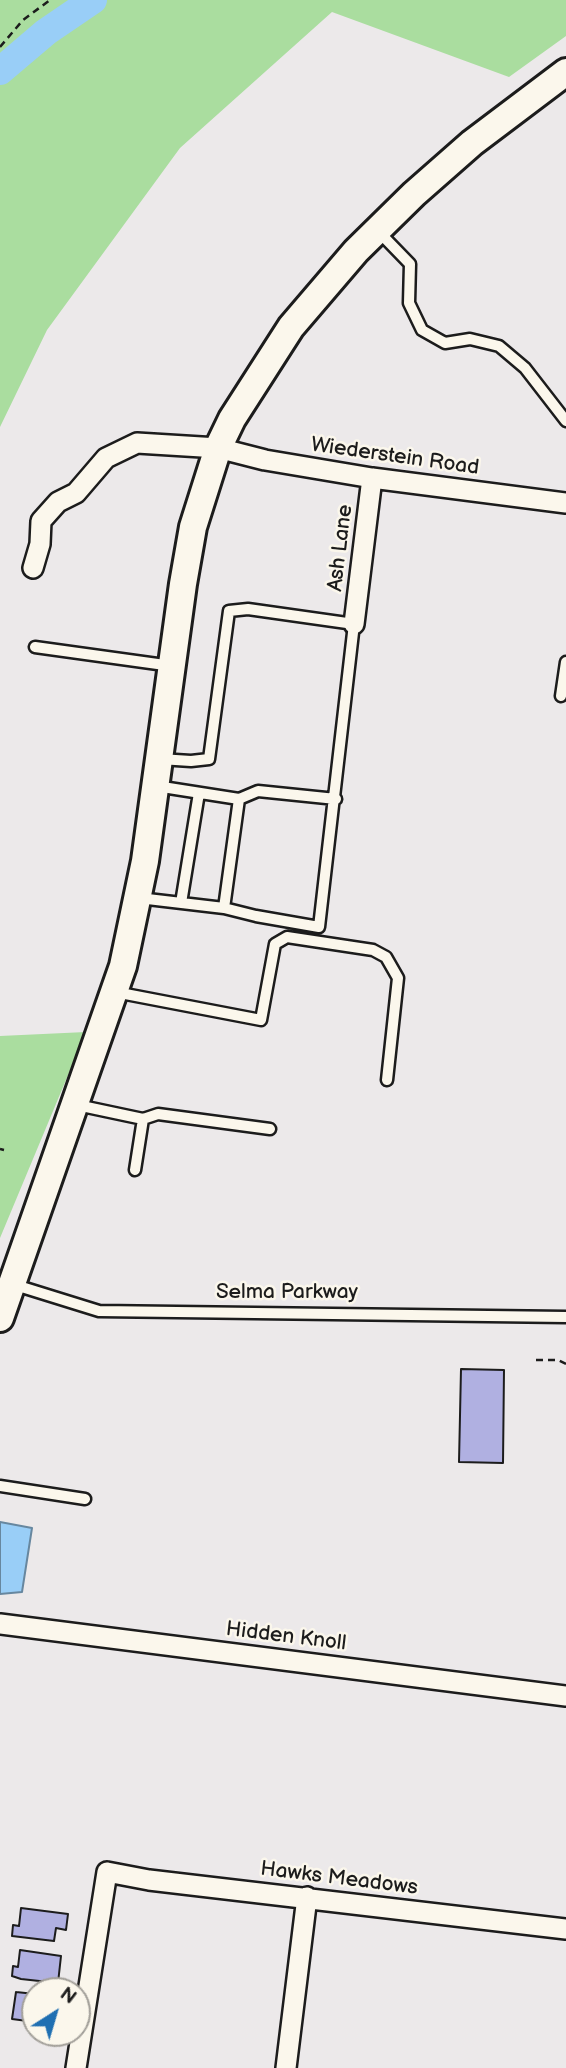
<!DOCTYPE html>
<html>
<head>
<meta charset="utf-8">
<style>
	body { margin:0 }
	#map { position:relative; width:566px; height:2068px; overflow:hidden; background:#ece9ea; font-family:"Balsamiq Sans",sans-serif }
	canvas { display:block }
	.north { position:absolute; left:21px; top:1977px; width:70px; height:70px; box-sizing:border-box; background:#fbf7ec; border:2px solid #a29f99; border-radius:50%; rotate:37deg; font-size:19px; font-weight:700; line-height:28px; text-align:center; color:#1c1c1c }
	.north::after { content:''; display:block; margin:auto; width:24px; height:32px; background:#1f6fb2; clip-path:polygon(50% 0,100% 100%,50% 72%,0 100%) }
</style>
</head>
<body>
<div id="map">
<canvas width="566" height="2068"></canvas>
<div class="north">N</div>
</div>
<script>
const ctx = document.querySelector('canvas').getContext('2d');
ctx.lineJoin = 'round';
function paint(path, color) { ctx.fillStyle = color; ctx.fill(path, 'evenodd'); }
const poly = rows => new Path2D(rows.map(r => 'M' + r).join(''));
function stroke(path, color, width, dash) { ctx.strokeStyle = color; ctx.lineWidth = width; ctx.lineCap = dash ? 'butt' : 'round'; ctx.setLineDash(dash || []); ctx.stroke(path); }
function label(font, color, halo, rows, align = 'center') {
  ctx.font = font + ' "Balsamiq Sans",sans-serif'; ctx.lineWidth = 5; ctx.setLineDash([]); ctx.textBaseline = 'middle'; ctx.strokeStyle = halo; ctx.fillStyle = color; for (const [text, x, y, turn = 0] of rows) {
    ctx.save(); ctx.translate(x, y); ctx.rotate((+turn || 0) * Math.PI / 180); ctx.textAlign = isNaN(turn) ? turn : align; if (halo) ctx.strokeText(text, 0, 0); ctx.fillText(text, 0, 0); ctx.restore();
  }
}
const green = poly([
	[0,0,566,0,566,36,509,77,332,12,180,148,47,330,0,427],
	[86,1032,0,1238,0,1036]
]);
const water = poly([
	[0,1522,32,1528,22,1592,0,1594,0,1522]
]);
const river = poly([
	[0,71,46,32,93,0]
]);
const building = poly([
	[461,1369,504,1370,503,1463,459,1462,461,1369],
	[21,1908,68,1914,66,1930,56,1928,54,1941,12,1936,13,1925,19,1926,21,1908],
	[20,1950,61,1956,58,1983,21,1979,12,1976,13,1966,18,1967,20,1950],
	[16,1992,35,1994,35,2022,12,2019,16,1992]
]);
const path = poly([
	[0,47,23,20,50,0],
	[0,1149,4,1150],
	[536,1360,558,1360,566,1364]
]);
const service = poly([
	[379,232,410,264,409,303,422,330,445,343,470,339,499,346,525,368,566,421],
	[35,647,172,666],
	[561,696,566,662],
	[160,759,191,761,209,759,229,611,248,609,354,624,319,927,256,916,224,908],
	[239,799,258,791,336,799],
	[139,898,224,908,239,799,156,786],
	[181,903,199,793],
	[115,992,261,1020,275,944,287,937,373,950,386,957,398,978,387,1080],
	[77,1105,143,1119,158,1114,270,1129],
	[135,1170,143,1119],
	[12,1284,99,1311,566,1317],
	[0,1486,85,1499]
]);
const minor = poly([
	[33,568,40,544,41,521,58,502,76,493,106,458,137,443,218,448,265,460,372,478,566,503],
	[354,624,372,478],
	[0,1624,566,1696],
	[76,2068,107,1872,149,1880,566,1929],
	[286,2068,307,1897]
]);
const secondary = poly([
	[0,1318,123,966,145,861,183,584,193,527,218,448,232,419,291,327,356,251,414,194,472,143,566,72]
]);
const streetNames = [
	["Wiederstein Road",395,457,8],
	["Ash Lane",341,548,-83],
	["Selma Parkway",287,1293],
	["Hidden Knoll",286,1637,7],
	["Hawks Meadows",339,1879,7]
];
paint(green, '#aadd9f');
paint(water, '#99cef7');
stroke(water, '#67879f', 2);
stroke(river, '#99cef7', 28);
paint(building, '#b0b0e1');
stroke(building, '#1c1c1c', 2);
stroke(service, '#1c1c1c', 15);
stroke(minor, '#1c1c1c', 24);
stroke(secondary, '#1c1c1c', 32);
stroke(path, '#1c1c1c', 2.5, [7, 5]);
stroke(service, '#fbf7ec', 10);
stroke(minor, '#fbf7ec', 19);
stroke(secondary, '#fbf7ec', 26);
label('21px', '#1c1c1c', '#fbf7ec', streetNames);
</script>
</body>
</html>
